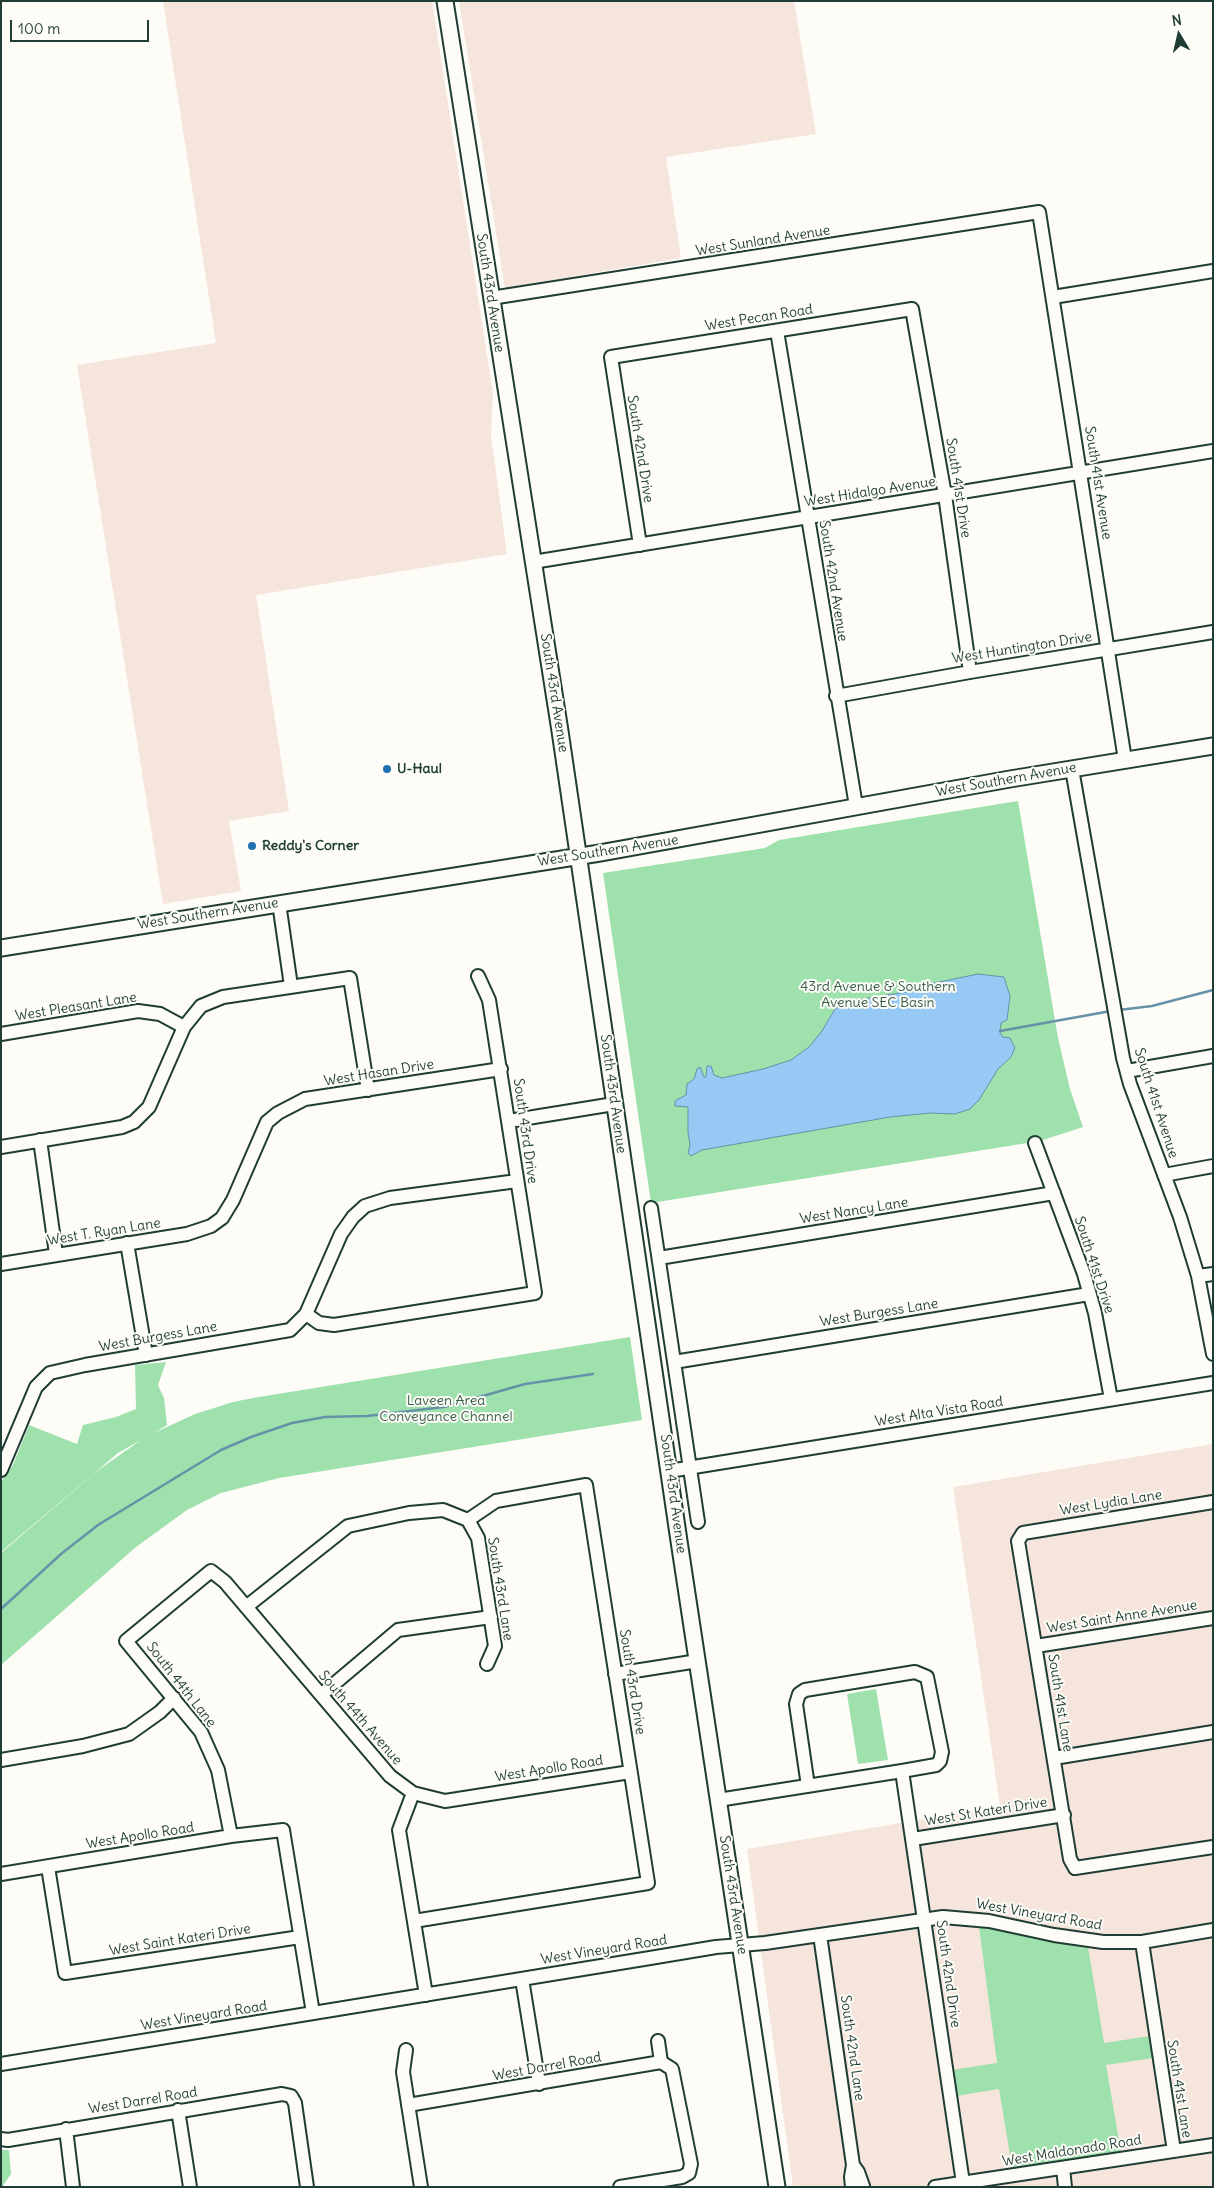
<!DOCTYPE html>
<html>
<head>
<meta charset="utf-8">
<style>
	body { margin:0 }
	#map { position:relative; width:1214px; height:2188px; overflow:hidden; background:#fdfcf7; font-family:Delius,sans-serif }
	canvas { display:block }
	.frame { position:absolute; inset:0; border:2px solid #1f3d34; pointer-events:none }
	.north { position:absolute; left:1154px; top:10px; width:50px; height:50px; -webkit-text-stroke:4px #fdfcf7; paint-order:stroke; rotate:351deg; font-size:14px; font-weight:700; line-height:20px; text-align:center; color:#1f3d34 }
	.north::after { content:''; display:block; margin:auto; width:18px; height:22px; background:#1f3d34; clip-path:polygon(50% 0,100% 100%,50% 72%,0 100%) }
	.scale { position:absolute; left:10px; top:20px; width:139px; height:22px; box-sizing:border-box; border:2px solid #1f3d34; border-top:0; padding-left:6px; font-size:15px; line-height:18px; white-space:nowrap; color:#1f3d34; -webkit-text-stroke:4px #fdfcf7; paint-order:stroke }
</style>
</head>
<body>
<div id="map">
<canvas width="1214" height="2188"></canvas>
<div class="frame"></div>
<div class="north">N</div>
<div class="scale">100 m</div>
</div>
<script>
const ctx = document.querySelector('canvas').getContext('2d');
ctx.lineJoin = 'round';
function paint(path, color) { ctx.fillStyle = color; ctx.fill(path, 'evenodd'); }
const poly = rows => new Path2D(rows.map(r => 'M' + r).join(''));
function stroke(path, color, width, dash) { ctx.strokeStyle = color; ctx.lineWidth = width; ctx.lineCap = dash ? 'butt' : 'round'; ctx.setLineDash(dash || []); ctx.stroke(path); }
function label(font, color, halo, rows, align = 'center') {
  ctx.font = font + ' Delius,sans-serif'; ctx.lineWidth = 4; ctx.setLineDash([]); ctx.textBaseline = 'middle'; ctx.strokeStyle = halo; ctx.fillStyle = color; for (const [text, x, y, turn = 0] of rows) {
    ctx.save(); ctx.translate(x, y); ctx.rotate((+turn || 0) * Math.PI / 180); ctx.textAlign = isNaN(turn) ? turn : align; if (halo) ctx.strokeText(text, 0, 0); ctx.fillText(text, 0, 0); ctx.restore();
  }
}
const built = poly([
	[163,1,432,1,493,393,491,435,507,554,256,595,289,811,229,821,241,891,163,904,77,365,216,343],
	[459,1,794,1,816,134,666,157,681,258,505,288],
	[1213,1444,1213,2187,793,2187,747,1849,1000,1806,953,1487]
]);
const green = poly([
	[1018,801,1058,1038,1070,1089,1083,1127,1040,1141,651,1203,603,873,765,848,779,840],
	[630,1337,642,1420,279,1478,221,1493,187,1510,136,1547,1,1665,1,1553,97,1471,141,1440,118,1453,1,1552,1,1482,13,1465,29,1425,77,1444,83,1425,116,1417,136,1409,135,1365,166,1362,158,1385,164,1398,167,1425,154,1433,195,1414,233,1402,253,1398],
	[876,1689,888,1760,858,1764,847,1694],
	[978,1919,1087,1941,1104,2043,1150,2036,1153,2058,1106,2065,1121,2152,1012,2167,999,2089,956,2096,952,2070,997,2063],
	[1,2150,9,2150,11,2174,2,2187]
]);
const water = poly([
	[978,974,1004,977,1010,996,1007,1020,1001,1023,1000,1033,1003,1037,1010,1038,1015,1048,1011,1057,998,1069,979,1100,970,1109,955,1114,930,1113,890,1117,702,1150,691,1156,688,1153,690,1145,688,1133,688,1107,675,1106,675,1101,686,1095,687,1084,694,1079,697,1069,700,1067,704,1077,706,1077,707,1066,711,1066,714,1075,722,1078,763,1069,791,1060,809,1047,822,1031,835,1009,851,1001,918,990,920,986,978,974]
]);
const stream = poly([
	[1119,1010,1152,1006,1213,990],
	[1000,1031,1111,1011],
	[1,1609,61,1554,98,1525,221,1450,251,1437,292,1423,325,1417,367,1416,444,1407,525,1384,593,1374]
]);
const minor = poly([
	[1053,297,1213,271],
	[491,298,1039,212,1125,760],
	[777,331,856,806],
	[640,545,611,357,912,309,945,495,970,672],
	[533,562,1213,451],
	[836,696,970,672,1213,632],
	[1072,769,1123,1058,1130,1084,1180,1217,1198,1276,1213,1354],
	[279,903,291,986],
	[1,1034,138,1011,160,1014,184,1027,201,1006,223,997,350,978,368,1090],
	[1127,1071,1213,1056],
	[509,1121,614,1104],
	[40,1140,56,1254],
	[1035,1143,1084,1274,1095,1313,1111,1399],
	[1,1147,122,1127,134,1122,149,1107,184,1027],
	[1164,1175,1213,1166],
	[651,1208,698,1522],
	[127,1243,146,1355],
	[659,1258,1054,1193],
	[1,1264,187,1234,211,1226,222,1218,233,1200,267,1122,278,1113,305,1099,501,1069],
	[1198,1276,1213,1274],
	[306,1314,319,1323,334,1325,535,1293,489,1000,478,976],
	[674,1362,1089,1294],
	[1,1470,36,1387,50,1373,85,1365,290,1330,306,1314,341,1234,353,1217,365,1206,390,1198,517,1181],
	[669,1471,1213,1383],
	[1213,1502,1023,1533,1018,1541,1070,1859,1075,1868,1213,1847],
	[468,1520,478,1538,495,1646,487,1664],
	[246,1607,348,1526,409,1513,443,1510,468,1520,496,1501,586,1485,648,1883,414,1921],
	[1036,1646,1213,1618],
	[615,1674,698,1661],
	[321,1695,398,1630,491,1617],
	[1054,1758,1213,1732],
	[1,1760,83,1746,129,1734,160,1712,174,1698],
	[902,1771,963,2183],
	[413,1793,399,1830,426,1995],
	[718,1800,902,1771,936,1765,940,1761,942,1752,927,1677,915,1672,805,1690,799,1694,796,1704,808,1786],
	[231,1836,218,1770,201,1732,126,1641,211,1571,225,1582,390,1776,413,1793,445,1801,630,1772],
	[913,1839,1064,1815],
	[48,1867,65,1973,300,1937],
	[1,1874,231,1836,283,1830,313,2013],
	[820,1935,853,2165,851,2177,852,2187],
	[1142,1942,1174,2151],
	[522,1979,539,2084],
	[406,2050,403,2072,421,2187],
	[1,2064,650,1958,716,1947,765,1943,943,1917,989,1921,1054,1935,1103,1942,1142,1942,1213,1930],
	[408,2105,661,2062],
	[178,2110,190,2187],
	[66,2129,73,2187],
	[1,2139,8,2140,282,2094,291,2096,295,2103,307,2187],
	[853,2165,858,2172,863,2186],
	[1063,2168,1065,2187],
	[620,2187,682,2177,689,2173,691,2164,672,2069,661,2062,658,2041],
	[935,2187,1213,2145]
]);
const major = poly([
	[445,1,560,731,679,1541,777,2187],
	[1,948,600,853,1010,779,1213,746]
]);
const markers = [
	[387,769,5,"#1f6fb2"],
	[252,846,5,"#1f6fb2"]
];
const streetNames = [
	["West Sunland Avenue",763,241,-9],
	["South 43rd Avenue",490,293,81],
	["West Pecan Road",759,318,-9],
	["South 42nd Drive",640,449,81],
	["South 41st Avenue",1098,483,81],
	["South 41st Drive",958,488,81],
	["West Hidalgo Avenue",870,492,-9],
	["South 42nd Avenue",833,581,81],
	["West Huntington Drive",1022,648,-9],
	["South 43rd Avenue",554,693,81],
	["West Southern Avenue",1006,780,-10],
	["West Southern Avenue",608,851,-9],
	["West Southern Avenue",208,914,-9],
	["West Pleasant Lane",76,1007,-9],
	["West Hasan Drive",379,1073,-9],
	["South 43rd Avenue",613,1094,82],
	["South 41st Avenue",1156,1103,72],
	["South 43rd Drive",525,1131,82],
	["West Nancy Lane",854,1211,-9],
	["West T. Ryan Lane",104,1232,-9],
	["South 41st Drive",1094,1265,72],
	["West Burgess Lane",879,1313,-9],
	["West Burgess Lane",158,1337,-10],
	["West Alta Vista Road",939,1412,-9],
	["South 43rd Avenue",673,1494,82],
	["West Lydia Lane",1111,1503,-9],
	["South 43rd Lane",500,1589,81],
	["West Saint Anne Avenue",1122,1617,-9],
	["South 43rd Drive",632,1682,81],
	["South 44th Lane",181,1685,52],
	["South 41st Lane",1060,1703,81],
	["South 44th Avenue",360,1718,49],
	["West Apollo Road",549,1769,-9],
	["West St Kateri Drive",986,1812,-9],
	["West Apollo Road",140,1836,-9],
	["South 43rd Avenue",733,1895,81],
	["West Vineyard Road",1039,1915,10],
	["West Saint Kateri Drive",180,1940,-9],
	["West Vineyard Road",604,1950,-9],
	["South 42nd Drive",948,1974,82],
	["West Vineyard Road",204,2016,-9],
	["South 42nd Lane",852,2048,82],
	["West Darrel Road",547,2067,-10],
	["South 41st Lane",1179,2089,81],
	["West Darrel Road",143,2101,-9],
	["West Maldonado Road",1072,2151,-9]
];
const poiNames = [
	["U-Haul",397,769],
	["Reddy's Corner",262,846]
];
const parkNames = [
	["43rd Avenue & Southern",878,987],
	["Avenue SEC Basin",878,1003],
	["Laveen Area",446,1401],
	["Conveyance Channel",446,1417]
];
paint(built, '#f6e5dc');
paint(green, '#9ee1ad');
paint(water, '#96caf4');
stroke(water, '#6692a7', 1);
stroke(stream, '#6692a7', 2.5);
stroke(minor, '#1f3d34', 16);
stroke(major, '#1f3d34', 19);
stroke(minor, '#fdfcf7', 12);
stroke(major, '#fdfcf7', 15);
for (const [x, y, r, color] of markers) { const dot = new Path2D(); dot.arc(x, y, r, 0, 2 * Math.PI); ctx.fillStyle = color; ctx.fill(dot); stroke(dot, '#fdfcf7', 2); }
label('14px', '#1f3d34', '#fdfcf7', streetNames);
label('bold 14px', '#1f3d34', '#fdfcf7', poiNames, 'left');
label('14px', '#385e4c', '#fdfcf7', parkNames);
</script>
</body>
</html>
